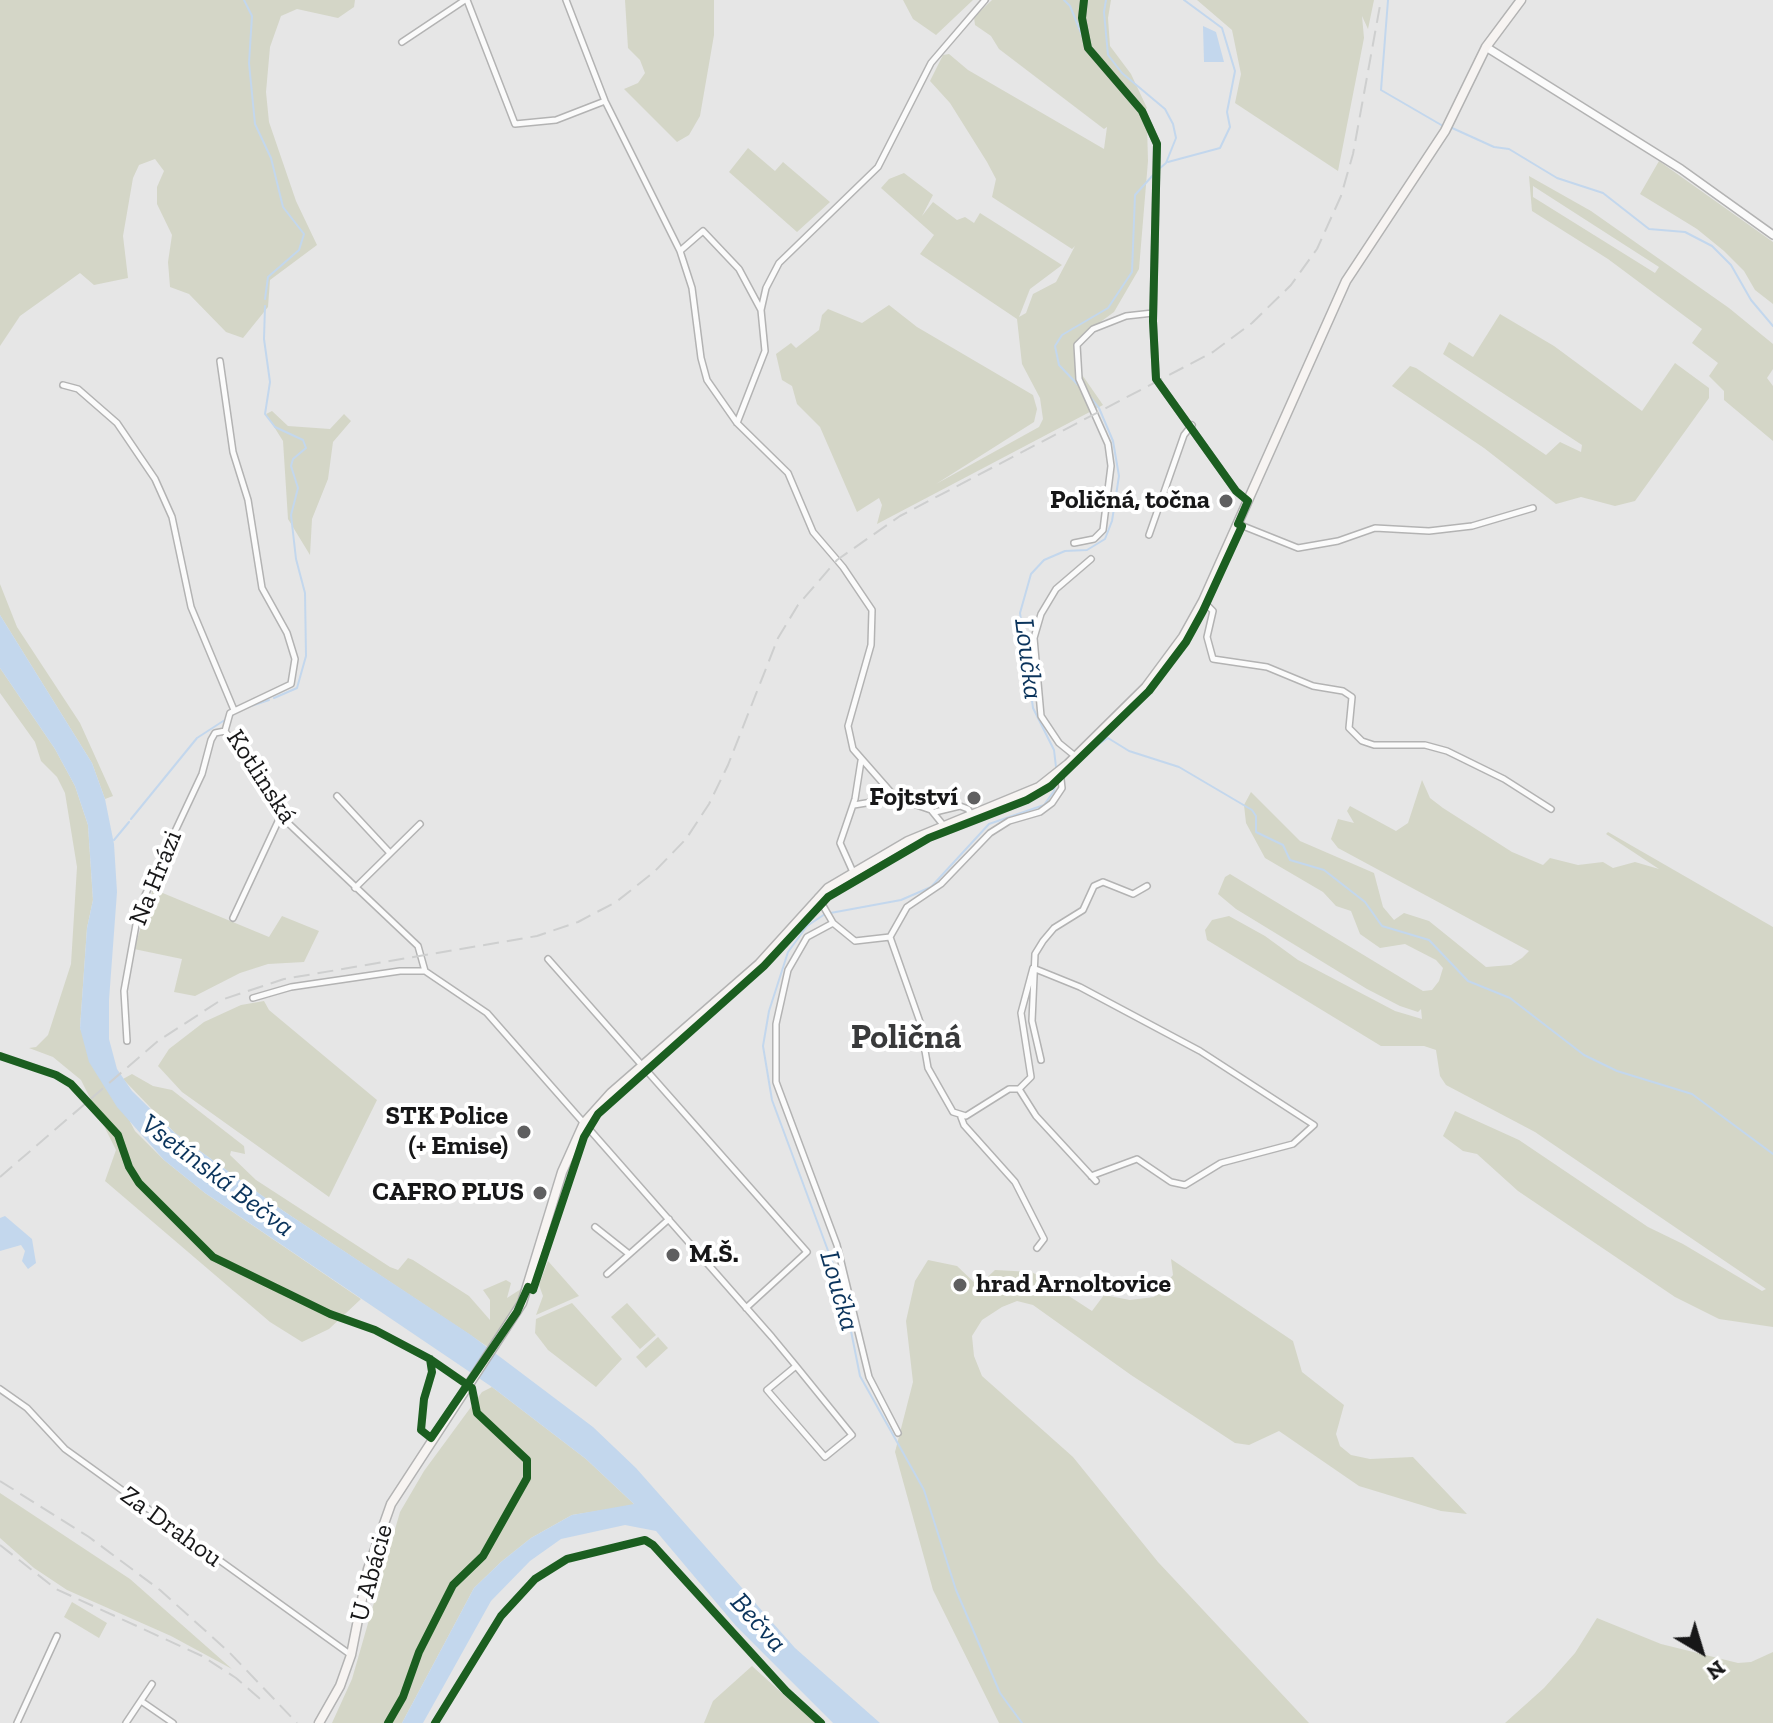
<!DOCTYPE html>
<html>
<head>
<meta charset="utf-8">
<style>
	body { margin:0 }
	#map { position:relative; width:1773px; height:1723px; overflow:hidden; background:#e6e6e6; font-family:"Zilla Slab",serif }
	canvas { display:block }
	.north { position:absolute; left:1661px; top:1611px; width:80px; height:80px; -webkit-text-stroke:6px #fff; paint-order:stroke; rotate:142deg; font-size:22px; font-weight:700; line-height:32px; text-align:center; color:#171718 }
	.north::after { content:''; display:block; margin:auto; width:28px; height:36px; background:#171718; clip-path:polygon(50% 0,100% 100%,50% 72%,0 100%) }
</style>
</head>
<body>
<div id="map">
<canvas width="1773" height="1723"></canvas>
<div class="north">N</div>
</div>
<script>
const ctx = document.querySelector('canvas').getContext('2d');
ctx.lineJoin = 'round';
function paint(path, color) { ctx.fillStyle = color; ctx.fill(path, 'evenodd'); }
const poly = rows => new Path2D(rows.map(r => 'M' + r).join(''));
function stroke(path, color, width, dash) { ctx.strokeStyle = color; ctx.lineWidth = width; ctx.lineCap = dash ? 'butt' : 'round'; ctx.setLineDash(dash || []); ctx.stroke(path); }
function label(font, color, halo, rows, align = 'center') {
  ctx.font = font + ' "Zilla Slab",serif'; ctx.lineWidth = 8; ctx.setLineDash([]); ctx.textBaseline = 'middle'; ctx.strokeStyle = halo; ctx.fillStyle = color; for (const [text, x, y, turn = 0] of rows) {
    ctx.save(); ctx.translate(x, y); ctx.rotate((+turn || 0) * Math.PI / 180); ctx.textAlign = isNaN(turn) ? turn : align; if (halo) ctx.strokeText(text, 0, 0); ctx.fillText(text, 0, 0); ctx.restore();
  }
}
const green = poly([
	[0,0,355,0,354,7,338,18,297,9,281,16,270,47,266,92,269,122,296,201,317,245,270,280,268,307,243,338,226,332,189,294,170,287,168,262,172,235,157,204,157,187,164,171,155,159,139,165,133,178,123,236,128,278,94,285,80,273,20,316,0,346],
	[625,0,714,0,714,35,700,116,689,135,677,142,624,89,638,83,645,73,640,60,628,48],
	[903,0,973,0,936,35,913,19],
	[992,0,1111,0,1108,18,1110,46,1131,74,1147,108,1141,114,1147,126,1148,161,1139,269,1114,312,1080,337,1074,348,1076,366,1103,405,877,524,882,505,879,498,857,512,820,427,797,404,792,386,782,380,776,354,791,343,796,348,819,330,822,315,828,309,862,323,889,305,917,327,1033,395,1037,409,1034,422,936,484,1039,427,1043,419,1040,398,1022,364,1017,319,920,254,934,235,881,188,889,179,904,173,933,195,922,216,933,202,957,220,965,217,974,223,980,213,1062,265,1030,289,1019,317,1026,313,1033,294,1056,282,1075,246,1072,249,992,197,996,179,987,162,950,103,930,81,943,55,949,54,968,70,1104,149,1107,127,1104,129,999,49,991,36,975,25,974,17],
	[1197,0,1374,0,1368,29,1362,16,1364,38,1338,171,1235,103,1241,74,1232,30],
	[748,148,775,171,783,162,830,202,797,232,729,172],
	[1659,161,1773,242,1773,304,1755,290,1744,271,1724,251,1697,229,1640,194],
	[1529,176,1591,211,1729,308,1773,344,1773,369,1767,378,1773,386,1773,441,1724,400,1724,391,1709,376,1718,363,1692,343,1702,329,1608,259,1532,211],
	[1533,186,1659,267,1655,273,1533,197],
	[1500,314,1554,346,1642,411,1675,363,1709,388,1709,398,1635,501,1615,506,1581,497,1556,504,1484,448,1392,386,1410,366,1416,368,1546,455,1560,442,1581,452,1582,445,1443,354,1449,342,1473,357],
	[272,411,288,426,330,429,344,414,351,421,333,442,328,479,312,519,310,555,288,519,283,441,266,414],
	[0,584,17,627,80,723,113,796,105,799,92,763,0,615],
	[0,668,55,749,75,786,88,825,93,900,87,928,80,1028,135,1131,164,1160,205,1193,361,1299,329,1329,302,1342,270,1322,105,1181,116,1150,81,1080,53,1057,29,1048,36,1047,48,1035,71,964,77,867,65,793,57,777,41,761,35,742,0,693],
	[1422,780,1430,798,1443,808,1512,852,1543,865,1550,858,1578,865,1603,862,1613,868,1635,862,1659,869,1606,834,1608,832,1773,927,1773,1327,1719,1319,1675,1297,1518,1191,1477,1154,1463,1151,1443,1136,1455,1111,1519,1140,1648,1227,1683,1244,1762,1291,1766,1289,1535,1132,1446,1085,1440,1076,1436,1050,1424,1046,1381,1046,1207,940,1205,930,1212,920,1229,916,1265,936,1298,960,1395,1011,1422,1019,1421,1009,1418,1012,1400,1006,1367,989,1236,909,1218,894,1225,877,1230,874,1423,991,1432,990,1439,981,1443,968,1436,960,1405,944,1380,948,1360,934,1351,911,1336,906,1323,892,1265,858,1246,823,1244,805,1251,792,1300,841,1374,873,1383,907,1394,920,1404,913,1429,921,1486,967,1511,965,1522,958,1529,951,1338,848,1331,839,1338,819,1354,823,1347,811,1350,806,1396,831,1408,823],
	[153,889,269,937,282,916,319,931,304,962,268,964,240,973,195,996,174,992,182,959,134,949],
	[264,1001,269,1010,377,1100,329,1197,182,1092,158,1066,169,1049,204,1022,241,1005],
	[132,1074,153,1086,172,1090,244,1146,245,1154,231,1151,230,1155,256,1180,390,1267,398,1270,408,1258,413,1260,469,1296,490,1320,490,1300,483,1290,506,1280,511,1283,507,1298,521,1289,518,1302,488,1347,282,1210,175,1133,123,1079],
	[1171,1259,1293,1341,1302,1372,1344,1405,1336,1434,1340,1446,1351,1455,1370,1459,1413,1457,1467,1514,1441,1511,1359,1486,1279,1431,1249,1445,1235,1443,1131,1375,1033,1305,1017,1301,1002,1307,982,1320,972,1336,974,1356,982,1376,1073,1457,1158,1562,1309,1723,999,1723,933,1590,895,1452,913,1382,906,1321,915,1281,928,1260,957,1266,978,1286,995,1270,1032,1272,1092,1311,1104,1295,1130,1300,1154,1297,1173,1275],
	[548,1261,579,1296,536,1315,543,1296,539,1285],
	[572,1303,622,1359,596,1387,548,1350,535,1333,536,1319],
	[627,1303,656,1335,640,1349,611,1317],
	[658,1337,668,1348,646,1368,636,1357],
	[492,1387,586,1459,635,1505,572,1515,531,1538,501,1562,474,1588,402,1723,332,1723,352,1679,400,1512,424,1471,482,1392],
	[0,1493,130,1579,232,1669,171,1636,67,1590,34,1568,0,1538],
	[72,1602,107,1623,99,1638,64,1617],
	[1597,1618,1661,1644,1738,1663,1751,1662,1773,1652,1773,1723,1505,1723,1544,1688,1575,1653],
	[752,1666,815,1723,704,1723,713,1701]
]);
const water = poly([
	[1203,26,1216,32,1224,62,1204,62],
	[0,615,92,763,105,799,114,844,117,892,109,1000,109,1039,117,1069,132,1091,175,1133,282,1210,471,1335,593,1427,636,1468,795,1648,880,1723,833,1723,736,1626,656,1531,625,1525,561,1539,530,1561,491,1601,423,1723,402,1723,474,1588,501,1562,531,1538,572,1515,634,1504,586,1459,492,1387,205,1193,164,1160,117,1107,89,1062,80,1028,87,928,93,900,88,825,75,786,55,749,0,668],
	[5,1216,32,1239,36,1263,28,1269,22,1261,25,1251,21,1245,0,1251,0,1218]
]);
const stream = poly([
	[244,0,252,16,249,63,255,124,271,158,283,207,304,234,299,250,268,277,265,299],
	[1064,0,1070,6,1086,45],
	[1106,0,1104,12,1108,55,1122,73,1165,109,1173,124,1176,138,1166,163,1159,169],
	[1388,0,1381,90,1443,126],
	[1450,127,1494,147,1509,149,1557,178,1603,193,1649,229,1685,232,1712,246,1731,265,1751,300,1773,326],
	[1168,162,1220,148,1230,127,1227,112,1235,71,1222,28,1184,0],
	[265,306,264,339,270,382,265,414,275,427,303,440,306,448,293,459,291,466,298,488,291,515,296,559,305,593,306,656,297,688,274,698],
	[1080,387,1059,365,1055,346,1062,335,1108,308,1132,272,1135,195,1154,174],
	[251,706,269,700],
	[1084,754,1108,738,1129,751,1179,767,1252,810,1256,816,1256,832,1283,845,1290,860,1324,870,1365,902,1382,926,1429,940,1468,981,1510,998,1584,1055,1617,1071,1692,1094,1773,1154],
	[1056,767,1054,750,1033,708,1020,613,1031,574,1044,560,1065,551,1087,550,1105,539,1112,521,1119,476,1113,441,1099,408,1088,394],
	[131,819,197,738,234,714],
	[114,840,129,822],
	[1022,1723,1000,1693,956,1590,924,1490,860,1376,843,1291,772,1100,763,1046,769,1011,788,952,807,926,825,914,901,900,931,887,989,824,1044,805,1054,791,1056,778]
]);
const minor = poly([
	[467,0,515,124,556,120,605,101],
	[566,0,605,101,680,251,692,288,701,358,707,380,737,423,788,473,813,532,843,567,872,610,871,645,848,726,853,749,896,798,931,810,944,826],
	[1084,0,1082,18,1088,48,1142,111,1157,144,1153,321,1156,379,1236,491,1247,500],
	[402,42,465,0],
	[680,251,703,231,739,269,761,310,765,351,737,423],
	[761,310,766,288,779,263,878,167,931,63,985,0],
	[220,361,233,452,248,500,262,588,287,633,295,659,291,684,230,713,225,731,287,822,418,946,425,971,487,1013,772,1337,796,1366,852,1435,825,1457,767,1390,796,1366],
	[63,385,78,389,117,423,155,479,172,517,191,607,234,710],
	[1238,524,1298,548,1338,541,1375,528,1429,531,1472,526,1533,508],
	[1149,535,1184,435,1192,425],
	[1074,543,1094,539,1103,530,1111,466,1108,444,1079,379,1077,345,1093,329,1126,316,1153,313],
	[1203,601,1213,611,1207,637,1213,659,1267,667,1313,686,1343,691,1352,697,1349,728,1362,741,1374,745,1425,745,1447,751,1504,779,1551,809],
	[1075,756,1059,743,1041,716,1034,638,1041,614,1056,589,1091,559],
	[337,796,390,853],
	[854,805,896,798],
	[935,812,960,806,968,809,972,816],
	[853,872,840,843,855,799,861,761],
	[355,888,420,824],
	[818,897,833,923,807,937,788,970,776,1024,776,1082,837,1245,869,1377,898,1433],
	[233,918,281,815],
	[833,923,855,941,890,937,907,907,941,884,990,833,1009,821,1040,812,1052,803,1062,788,1060,771],
	[890,937,920,1022,928,1068,953,1112,966,1116,1009,1089,1019,1089,1036,1116,1096,1181],
	[548,959,807,1252,746,1308],
	[253,998,291,987,400,971,425,971],
	[127,1041,124,991,139,908,202,774,211,740,215,733,225,731],
	[1041,1060,1032,1021,1035,954,1043,941,1054,928,1083,910,1094,886,1103,882,1133,894,1147,886],
	[1019,1089,1031,1077,1021,1013,1033,968,1080,987,1200,1051,1314,1125,1293,1144,1221,1163,1185,1185,1171,1182,1137,1159,1091,1176],
	[961,1117,964,1125,1015,1182,1044,1239,1037,1248],
	[595,1227,629,1254],
	[607,1274,669,1219],
	[0,1389,27,1408,65,1449,351,1655],
	[141,1701,173,1723],
	[17,1723,57,1636],
	[126,1723,152,1684]
]);
const tertiary = poly([
	[1486,47,1681,169,1773,235]
]);
const secondary = poly([
	[319,1723,340,1686,351,1655,368,1569,391,1504,522,1303,562,1172,584,1123,611,1093,759,964,828,888,908,841,1039,787,1068,764,1146,687,1183,637,1203,601,1346,281,1445,131,1486,47,1521,0]
]);
const rail = poly([
	[0,1177,158,1041,221,1000,284,979,537,936,578,922,616,902,654,872,686,839,709,804,728,765,778,638,798,605,837,560,900,516,1213,352,1252,323,1291,285,1317,249,1341,196,1353,154,1381,0],
	[0,1481,89,1537,160,1590,229,1652,297,1723],
	[0,1545,56,1589,202,1656,236,1678,266,1704]
]);
const cycleway = poly([
	[0,1056,56,1075,71,1084,118,1135,129,1167,139,1183,213,1257,330,1314,375,1330,430,1359,472,1388,477,1413,527,1460,527,1478,483,1556,453,1585,419,1652,403,1697,388,1723],
	[430,1359,432,1372,424,1399,421,1430,431,1438,517,1312,528,1287,533,1290,584,1137,598,1114,764,966,828,897,929,838,1027,800,1051,786,1149,691,1186,642,1203,611,1242,526,1238,524,1248,501,1236,491,1156,379,1153,321,1157,144,1142,111,1088,48,1082,18,1084,0],
	[435,1723,501,1616,535,1579,567,1559,645,1540,653,1545,786,1691,821,1723]
]);
const markers = [
	[1226,501,8,"#5f5f60"],
	[974,798,8,"#5f5f60"],
	[524,1132,8,"#5f5f60"],
	[540,1193,8,"#5f5f60"],
	[673,1255,8,"#5f5f60"],
	[960,1285,8,"#5f5f60"]
];
const poiNames = [
	["Poličná, točna",1210,501],
	["Fojtství",958,798],
	["STK Police",508,1117],
	["(+ Emise)",508,1147],
	["CAFRO PLUS",524,1193],
	["M.Š.",689,1255,"left"],
	["hrad Arnoltovice",976,1285,"left"]
];
const streetNames = [
	["Kotlinská",261,777,57],
	["Na Hrázi",156,878,-68],
	["Za Drahou",171,1527,36],
	["U Abácie",372,1573,-75]
];
const waterNames = [
	["Loučka",1028,659,83],
	["Vsetínská Bečva",217,1176,37],
	["Loučka",839,1291,74],
	["Bečva",758,1623,48]
];
const districtNames = [
	["Poličná",906,1038]
];
paint(green, '#d4d6c7');
paint(water, '#c3d7ed');
stroke(stream, '#c3d7ed', 2);
stroke(minor, '#b3b3b3', 8);
stroke(tertiary, '#b3b3b3', 10);
stroke(secondary, '#b3b3b3', 11);
stroke(minor, '#fbfbfb', 5);
stroke(tertiary, '#fbfbfb', 7);
stroke(secondary, '#f7f4f2', 8);
stroke(rail, '#cecfcf', 2, [16, 8]);
stroke(cycleway, '#1b5e20', 8);
for (const [x, y, r, color] of markers) { const dot = new Path2D(); dot.arc(x, y, r, 0, 2 * Math.PI); ctx.fillStyle = color; ctx.fill(dot); stroke(dot, '#fff', 3); }
label('bold 26px', '#171718', '#fff', poiNames, 'right');
label('26px', '#171718', '#fff', streetNames);
label('italic 28px', '#0b345c', '#fff', waterNames);
label('bold 34px', '#393a3b', '#fff', districtNames);
</script>
</body>
</html>
